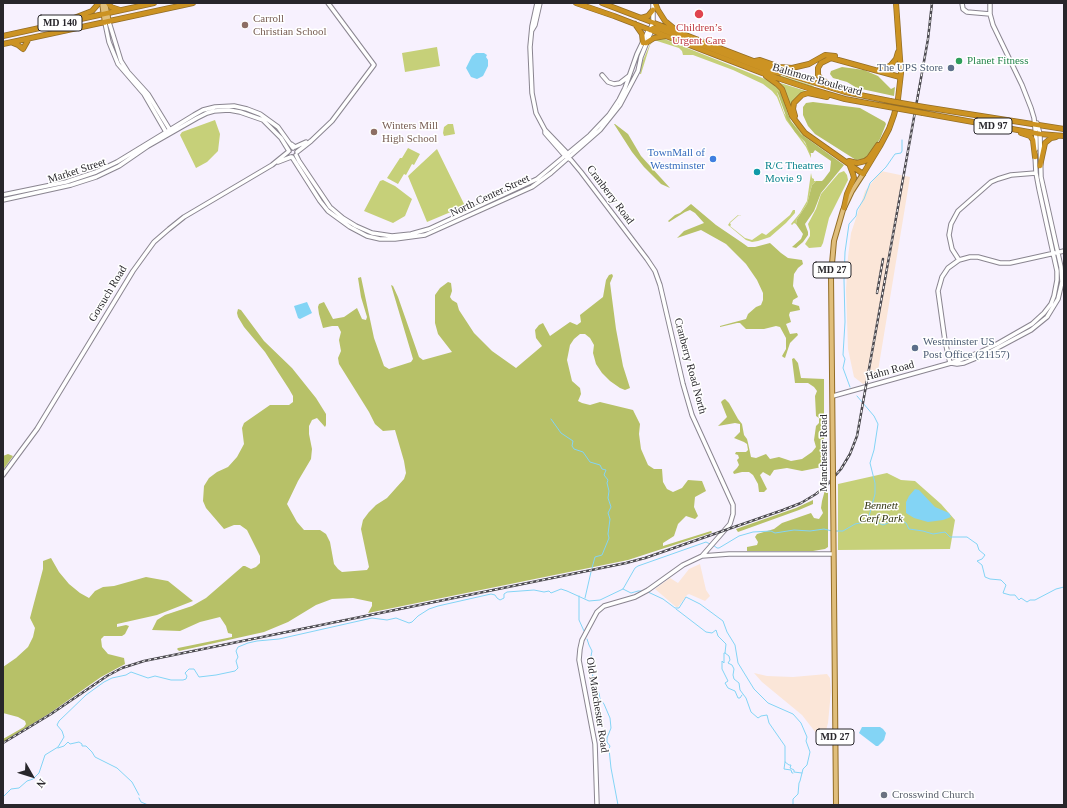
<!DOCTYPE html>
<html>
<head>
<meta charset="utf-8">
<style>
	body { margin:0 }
	#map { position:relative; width:1067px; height:808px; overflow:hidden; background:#f7f1fe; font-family:"Times New Roman",serif }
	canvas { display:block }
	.frame { position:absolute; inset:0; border:4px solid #28262b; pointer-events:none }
	.north { position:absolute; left:12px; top:756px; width:40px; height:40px; -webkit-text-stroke:3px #fff; paint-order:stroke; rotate:129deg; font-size:11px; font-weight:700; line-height:16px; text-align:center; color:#28262b }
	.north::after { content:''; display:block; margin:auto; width:14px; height:18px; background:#28262b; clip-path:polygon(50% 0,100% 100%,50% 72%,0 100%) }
</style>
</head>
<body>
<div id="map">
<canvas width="1067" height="808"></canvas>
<div class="frame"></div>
<div class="north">N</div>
</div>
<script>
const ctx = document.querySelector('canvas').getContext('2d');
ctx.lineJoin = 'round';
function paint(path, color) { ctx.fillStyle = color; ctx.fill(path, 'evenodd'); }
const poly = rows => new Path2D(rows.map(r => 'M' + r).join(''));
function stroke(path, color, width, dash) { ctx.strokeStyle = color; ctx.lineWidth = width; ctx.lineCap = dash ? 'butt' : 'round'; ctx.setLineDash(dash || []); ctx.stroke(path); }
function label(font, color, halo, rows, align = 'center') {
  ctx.font = font + ' "Times New Roman",serif'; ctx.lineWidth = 3; ctx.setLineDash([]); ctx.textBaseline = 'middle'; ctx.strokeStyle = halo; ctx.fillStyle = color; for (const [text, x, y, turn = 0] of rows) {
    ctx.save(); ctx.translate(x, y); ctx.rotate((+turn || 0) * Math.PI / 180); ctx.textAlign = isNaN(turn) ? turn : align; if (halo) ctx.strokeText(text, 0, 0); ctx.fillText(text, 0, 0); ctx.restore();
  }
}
const industrial = poly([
	[881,171,910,177,877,377,863,384,854,377,848,349,846,290,848,257,851,233,865,191],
	[700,564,706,590,710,596,705,601,689,594,687,595,678,607,676,607,655,589,670,578,678,583,689,569],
	[754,673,767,676,793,677,827,674,830,678,831,691,828,723,823,742,802,715,762,682]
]);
const green = poly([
	[662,38,770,81,781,90,789,113,819,145,828,153,801,134,797,129,788,114,783,98,777,92,784,113,809,149,811,154,811,158,806,147,786,120,777,97,772,91,763,84,733,70,693,55,683,55,682,51,679,48,654,40,650,45,641,74,640,74,641,65,650,44,655,40],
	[437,47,440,66,405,72,402,53],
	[725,55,770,72,814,86,813,88,779,77],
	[777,82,806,91,800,94,795,99,792,112],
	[215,120,220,134,218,151,207,162,196,168,180,135,182,132],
	[448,124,453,124,455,134,444,136,443,133,444,127],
	[408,148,420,154,414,165,412,164,406,175,404,174,398,184,387,178,400,158,402,158],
	[437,149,465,206,427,222,408,176],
	[844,171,847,175,848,180,829,218,823,243,821,247,809,248,805,244,810,236,810,231,808,224,816,209,821,194,839,173],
	[811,173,812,178,814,179,814,181,816,181,812,185,807,204,797,219,796,224,794,223,792,225,791,224,800,213,807,201],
	[383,180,395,186,412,199,405,216,393,223,364,211,380,181],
	[793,210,795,210,795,213,786,223,770,237,758,241,752,242,746,240,728,225,730,222,738,215,740,215,741,216,739,215,730,223,731,225,730,226,745,238,752,240,762,233,766,235,777,226,790,215],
	[887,473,901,480,915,481,941,504,955,520,950,549,838,550,838,484]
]);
const forest = poly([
	[842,67,864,70,878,76,891,89,895,87,894,96,857,88,847,82,833,78,830,74,831,71],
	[777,91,781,93,783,98,788,114,791,121,801,134,844,165,821,193,814,211,805,224,808,232,808,235,803,242,796,248,792,247,801,239,803,234,796,224,797,219,807,204,812,185,816,181,822,181,824,179,830,171,831,161,815,150,813,153,810,153,805,142,795,132,787,119],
	[813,102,860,108,885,122,886,124,880,139,872,151,864,159,856,160,815,134,808,126,803,115,803,107,806,103],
	[614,124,615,124,628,134,641,156,670,188,661,184,644,167,632,152],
	[691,204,716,225,744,244,748,247,755,247,770,243,781,253,788,258,802,260,803,264,798,268,794,274,793,286,798,297,793,300,792,304,799,306,800,310,790,312,789,315,791,322,786,324,790,334,797,333,798,335,790,343,785,358,783,357,782,356,786,349,786,338,780,327,776,326,764,329,746,329,740,323,737,323,720,327,720,326,746,319,748,314,756,307,761,305,763,300,763,293,757,280,746,264,726,244,701,230,677,238,684,231,704,223,695,213,690,210,685,212,669,222,668,221,675,215,680,213],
	[612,274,613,276,610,283,616,329,623,366,630,388,625,390,620,388,610,381,602,373,596,364,593,353,594,345,590,338,585,334,580,334,574,339,570,345,567,360,572,381,580,388,581,394,578,401,582,403,590,405,600,402,633,410,640,424,639,434,641,449,648,465,654,469,662,469,663,482,667,489,673,492,682,488,688,480,702,481,706,491,695,497,694,507,698,516,695,519,686,516,678,524,674,536,663,543,663,546,711,531,712,532,711,533,628,560,368,613,372,606,372,602,353,598,332,599,316,605,288,622,264,632,179,651,177,649,178,648,232,637,232,634,228,633,226,626,220,617,200,622,180,631,152,630,157,620,165,615,192,606,206,598,243,566,245,566,251,569,256,567,260,563,260,556,247,530,240,525,234,525,224,529,206,508,203,501,204,486,209,478,217,472,228,467,237,457,244,444,242,428,244,423,270,405,289,405,293,402,293,396,289,389,265,352,244,327,238,317,237,313,238,309,241,310,264,341,292,368,316,398,326,414,326,425,325,427,317,418,312,420,309,426,309,434,312,449,311,459,298,481,287,504,297,522,304,530,320,530,326,534,330,542,334,564,338,569,342,572,367,570,369,567,361,529,363,520,369,512,376,505,387,498,404,479,406,473,404,461,395,430,383,431,375,424,369,412,339,364,338,358,341,351,339,340,341,332,338,326,332,326,323,328,319,314,318,307,319,304,324,302,333,319,344,317,357,308,362,319,366,320,367,317,361,297,358,278,361,277,374,338,384,366,389,369,411,362,413,359,391,285,393,286,398,297,419,357,423,360,452,352,438,334,435,323,435,295,440,288,448,282,451,283,452,291,450,297,452,300,457,303,459,310,474,333,492,351,516,368,542,346,536,338,535,330,539,325,543,323,550,336,570,322,577,325,581,322,580,315,603,297,606,280,609,275],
	[794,358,798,363,801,378,824,379,824,446,822,467,802,471,787,468,774,470,770,476,763,472,760,475,767,489,764,492,759,492,758,484,753,475,749,472,742,472,734,474,733,472,737,468,739,465,737,460,739,458,738,455,735,454,736,452,746,452,748,450,747,444,744,442,734,438,740,432,740,424,735,423,718,426,727,417,721,402,723,400,725,399,729,403,738,419,742,424,744,435,747,439,748,443,751,457,756,458,766,454,770,459,779,457,791,461,802,459,812,452,816,447,814,440,816,426,819,423,819,418,816,416,815,396,817,391,814,387,808,383,795,383,792,359],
	[8,454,13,456,3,470,3,456],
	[828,489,828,547,825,549,813,551,747,551,747,547,757,545,758,542,755,537,757,534,774,529,782,523,811,513,814,518,819,519,823,513,821,508,822,501,825,490],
	[813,500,813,504,799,510,738,532,736,529,796,508],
	[51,558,59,572,69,584,80,593,89,598,95,591,103,587,114,586,146,577,168,581,193,601,157,615,117,624,117,627,126,625,129,626,125,634,122,636,104,636,101,639,102,647,108,654,124,658,125,664,101,677,50,713,3,742,3,739,24,727,26,724,25,721,18,717,3,713,3,667,16,658,28,647,33,637,35,628,30,618,43,569,43,561]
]);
const water = poly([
	[476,53,484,53,487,55,486,57,488,60,488,66,483,76,477,79,471,77,466,68,472,56],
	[307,302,312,313,300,319,298,318,294,306],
	[915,489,919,490,935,507,949,513,951,517,943,520,928,522,914,518,906,513,906,502,909,496],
	[862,727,880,727,883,729,886,733,884,740,878,746,876,746,859,733]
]);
const stream = poly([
	[850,387,843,368,845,359,843,355,845,322,844,280,845,252,849,224,856,216,857,210,864,199,870,183,886,167,895,154,901,153,902,151,902,140],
	[857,396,874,416,878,424,874,450,870,463,875,483,875,494,868,520],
	[551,419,561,433,573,441,572,446,574,449,583,452,590,462,600,465,602,469,606,470,604,475,608,480,607,483,609,491,608,498,611,507,608,513,610,519,608,534,609,538,602,555,595,557,592,568],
	[835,531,843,531,855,524,870,521,875,521,883,525,888,523,894,518,897,518,906,523,909,529,923,531,933,534,945,532,950,537,967,537,974,542,977,544,979,550,985,555,982,559,977,561,982,565,985,577,990,579,1001,580,1006,585,1003,593,1010,595,1015,595,1019,600,1021,598,1027,602,1030,600,1035,600,1056,589,1064,587],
	[713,545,717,548,719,548,739,536,753,532,771,531,775,533,794,530,810,531,824,529,832,531],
	[623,589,631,593,638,591,645,591],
	[648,592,663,599,675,608,679,608,686,597,700,604,723,621,727,632,735,645,738,663,754,689,768,703,793,714,801,723,807,737,806,741,810,752,807,765,803,769,800,781,799,783,798,794,793,799,793,805],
	[579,596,579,620,584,631],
	[585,598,591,572],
	[676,609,706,632,712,633,716,630,718,636,726,644,725,653,729,656,730,660,728,663,732,665,734,669,733,675,734,679,739,683,740,690,746,698,751,712,758,718,761,716,767,715,769,723,785,746,785,762,789,765,791,765,790,768,794,770,794,772,802,773],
	[587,639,589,645,592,651,591,656,594,658,592,683,599,693,600,699,604,704,610,718,611,728,607,738,607,742,610,746,609,749,611,768,618,805],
	[725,653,724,653,724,663,722,661,722,669,728,681,725,683,728,688,735,691,738,698,740,698,742,695],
	[58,748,64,746,68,742,70,744,79,742,82,744,82,746,86,746,92,752,95,757,117,768,132,782,139,795],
	[785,762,784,769,791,770,792,773,793,773],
	[3,797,11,789,19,788,27,781,33,779,39,773,45,755,58,747,64,737,62,731,57,725,59,721,86,695,104,682,112,678,126,675,131,672,148,678,155,676,171,680,183,680,186,679,187,676,185,673,189,669,194,669,199,677,216,675,235,671,238,668,236,661,238,657,236,651,238,647,248,643,257,641,279,639,372,618,387,620,396,618,409,623,412,622,418,616,429,609,438,606,491,594,495,595,497,598,500,600,504,598,504,594,507,592,534,590,544,592,549,591,551,593,561,589,567,591,589,601,600,600,623,589,635,568,638,566,706,542,710,544],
	[139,798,141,802,148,805]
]);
const secondary = poly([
	[537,3,532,26,530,47,532,93,536,113,545,130,545,133,565,156,571,160,581,172,647,259,655,271,660,285,683,384,692,415,733,505,733,514,730,524,702,556],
	[962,3,963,9,967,12,990,14],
	[990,3,990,14,993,25,1022,85,1031,108,1034,118,1036,138,1036,149],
	[109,22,121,61,128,72,148,94,170,130],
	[105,23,109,42,118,64,144,94,166,132],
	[532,30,535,25,540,3],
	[602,75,608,82,614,84,620,83,629,76],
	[545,130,568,154],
	[291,144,295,147,306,142],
	[297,152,311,141,332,121,374,65,328,3],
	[296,155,299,161,330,207,343,218,356,226,372,233,392,236,411,234,429,229,537,179,590,135,609,115,619,100,625,88,637,54,648,31,650,30],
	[292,157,320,201,328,211,350,227,367,236,380,239,395,239,425,235,532,187,551,173,600,130,620,105,638,71,641,57,651,32,650,30,653,22,653,3],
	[278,162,291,157],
	[3,195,66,182,96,172,117,162,194,115,203,110,215,107,234,106,247,109,260,114,278,127,293,148],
	[3,200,71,185,96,177,119,166,148,146,197,118,207,113,214,111,229,110,240,112,263,120,281,138,289,151],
	[959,260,952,249,949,235,951,224,958,211,991,182,998,179,1011,175,1036,173],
	[950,363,945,341,938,291,942,277,948,268,959,260,970,257,978,257,1000,263,1010,263,1064,251],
	[951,363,957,364,964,363,986,354,1031,330,1047,317,1058,299,1062,282,1061,267,1041,177,1040,134,1037,123],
	[833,396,951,363,978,353,997,344,1032,324,1044,313,1051,304,1054,296,1057,280,1057,271,1039,189,1036,173,1035,155],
	[3,475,37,429,133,271,154,242,169,229,184,217,272,165,288,152],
	[597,805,595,744,579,660,580,649,582,640,597,612,604,606,635,597,648,590,683,565,702,556,729,554,833,554]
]);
const primary = poly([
	[102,3,105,23],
	[105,3,109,22],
	[833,474,831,275,834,241,843,210,852,191,863,174],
	[833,485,836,805]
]);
const highway = poly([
	[108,3,111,7,120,10],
	[576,3,614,16,762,73,814,90,845,99,889,107],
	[602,3,790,75,845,92,890,101],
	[655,3,658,10,665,21,676,30],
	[74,18,92,11,99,3],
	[641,18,648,16,653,10],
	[635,24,642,34,643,43],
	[650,30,653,28,660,29,769,71,779,73],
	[3,36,154,3],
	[13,43,18,45,23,49,28,40],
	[646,43,654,38,665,36],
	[3,44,193,3],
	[755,61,760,60,780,67,792,68,809,64,825,55,835,56],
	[880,69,886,68,891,65,896,59,898,52],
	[766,76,777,84,782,89,792,116,805,133,863,174,880,146,889,129,894,115,898,99,901,73,896,3],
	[833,86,822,80,818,75,818,68,821,63,831,58,900,77],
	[924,107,1064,129],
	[923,113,1040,134,1064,136],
	[795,116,793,109,794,103,802,95,808,93,827,97],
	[1021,133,1030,136,1033,140,1035,157],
	[849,161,857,163,865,161,869,158,878,145],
	[1040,166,1045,143,1051,138,1056,137],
	[844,208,847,194,854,178,853,174,850,166]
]);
const rail = poly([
	[877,293,883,259],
	[3,743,51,714,107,676,122,668,144,661,626,563,645,558,783,510,801,503,816,494,828,484,841,469,850,454,857,436,928,39,932,3]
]);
const primaryBridge = poly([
	[833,474,833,485]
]);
const highwayBridge = poly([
	[890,101,924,107],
	[889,107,923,113]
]);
const markers = [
	[699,14,5,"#e0444e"],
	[245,25,4,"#8d6e63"],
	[959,61,4,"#2e9e5b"],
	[951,68,4,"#5c6f8a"],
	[374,132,4,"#8d6e63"],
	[713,159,4,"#3f7fe0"],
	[757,172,4,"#0f9aa8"],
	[915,348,4,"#5c6f8a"],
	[884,795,4,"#6b7280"]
];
const shields = [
	[60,23,44],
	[993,126,38],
	[832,270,38],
	[835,737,38]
];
const shieldNames = [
	["MD 140",60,23],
	["MD 97",993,126],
	["MD 27",832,270],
	["MD 27",835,737]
];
const educationNames = [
	["Carroll",253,19],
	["Christian School",253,32],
	["Winters Mill",382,126],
	["High School",382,139]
];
const healthNames = [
	["Children’s",699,28],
	["Urgent Care",699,41]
];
const leisureNames = [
	["Planet Fitness",967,61]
];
const serviceNames = [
	["The UPS Store",943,68],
	["Westminster US",923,342,"left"],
	["Post Office (21157)",923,355,"left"]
];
const streetNames = [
	["Baltimore Boulevard",817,80,16],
	["Market Street",77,171,-18],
	["Cranberry Road",610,195,53],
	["North Center Street",490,196,-25],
	["Gorsuch Road",108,294,-59],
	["Cranberry Road North",690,366,75],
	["Hahn Road",890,371,-15],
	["Manchester Road",824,453,-90],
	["Old Manchester Road",597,705,81]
];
const shopNames = [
	["TownMall of",705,153],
	["Westminster",705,166]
];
const cultureNames = [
	["R/C Theatres",765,166],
	["Movie 9",765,179]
];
const parkNames = [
	["Bennett",881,506],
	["Cerf Park",881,519]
];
const worshipNames = [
	["Crosswind Church",892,795]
];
paint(industrial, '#fbe6d8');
paint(green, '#c6d079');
paint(forest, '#b7c168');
paint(water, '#83d4f5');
stroke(stream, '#83d4f5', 1);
stroke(secondary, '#8a8590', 5.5);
stroke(primary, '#936d26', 6);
stroke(highway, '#936d26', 6);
stroke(secondary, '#fff', 3.5);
stroke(primary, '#e0be7b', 4);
stroke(highway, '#cc9323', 4.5);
stroke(rail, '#4c4a50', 2.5);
stroke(rail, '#fff', 1, [3]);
stroke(primaryBridge, '#936d26', 6, []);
stroke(highwayBridge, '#936d26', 6, []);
stroke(primaryBridge, '#e0be7b', 4);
stroke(highwayBridge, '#cc9323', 4.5);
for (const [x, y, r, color] of markers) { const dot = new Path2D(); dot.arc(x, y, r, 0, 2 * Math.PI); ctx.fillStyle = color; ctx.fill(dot); stroke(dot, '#fff', 1.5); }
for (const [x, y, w] of shields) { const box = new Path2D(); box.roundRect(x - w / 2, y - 8, w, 16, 3); ctx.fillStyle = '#fff'; ctx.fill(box); stroke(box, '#28262b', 1); }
label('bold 10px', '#28262b', null, shieldNames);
label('11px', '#785e54', '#fff', educationNames, 'left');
label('11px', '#be3a42', '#fff', healthNames);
label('11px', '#27864d', '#fff', leisureNames, 'left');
label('11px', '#4e5e75', '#fff', serviceNames, 'right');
label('11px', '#28262b', '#fff', streetNames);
label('11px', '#366cbe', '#fff', shopNames, 'right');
label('11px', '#0d838f', '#fff', cultureNames, 'left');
label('italic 11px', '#2e310b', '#fff', parkNames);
label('11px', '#5b616d', '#fff', worshipNames, 'left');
</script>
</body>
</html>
